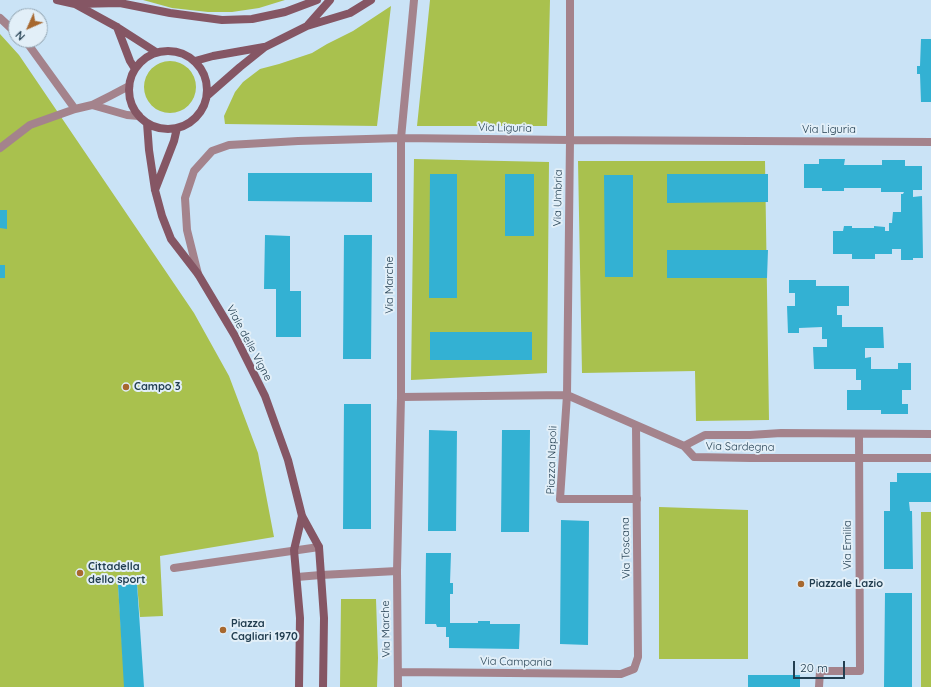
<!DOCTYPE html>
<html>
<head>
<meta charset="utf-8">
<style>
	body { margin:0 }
	#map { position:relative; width:931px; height:687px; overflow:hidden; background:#cae3f6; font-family:Quicksand,sans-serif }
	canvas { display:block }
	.north { position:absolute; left:8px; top:8px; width:40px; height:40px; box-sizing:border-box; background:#e2eff8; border:1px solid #95a8b5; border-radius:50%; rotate:225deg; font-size:11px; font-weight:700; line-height:16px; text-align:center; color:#223e50 }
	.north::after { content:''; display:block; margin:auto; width:14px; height:18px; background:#a7682f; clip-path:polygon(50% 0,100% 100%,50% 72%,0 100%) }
	.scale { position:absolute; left:793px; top:661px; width:52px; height:18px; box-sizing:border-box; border:2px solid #223e50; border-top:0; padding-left:5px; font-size:12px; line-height:14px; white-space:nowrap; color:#223e50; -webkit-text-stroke:3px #e2eff8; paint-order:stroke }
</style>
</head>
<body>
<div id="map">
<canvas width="931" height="687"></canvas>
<div class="north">N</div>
<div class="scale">20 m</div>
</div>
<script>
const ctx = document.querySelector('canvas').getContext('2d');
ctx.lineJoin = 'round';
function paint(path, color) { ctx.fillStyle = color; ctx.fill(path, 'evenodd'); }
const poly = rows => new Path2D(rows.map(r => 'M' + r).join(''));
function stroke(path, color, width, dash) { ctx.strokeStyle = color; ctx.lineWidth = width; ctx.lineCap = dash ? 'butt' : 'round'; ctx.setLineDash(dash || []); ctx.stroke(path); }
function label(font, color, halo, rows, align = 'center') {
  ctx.font = font + ' Quicksand,sans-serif'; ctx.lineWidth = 4; ctx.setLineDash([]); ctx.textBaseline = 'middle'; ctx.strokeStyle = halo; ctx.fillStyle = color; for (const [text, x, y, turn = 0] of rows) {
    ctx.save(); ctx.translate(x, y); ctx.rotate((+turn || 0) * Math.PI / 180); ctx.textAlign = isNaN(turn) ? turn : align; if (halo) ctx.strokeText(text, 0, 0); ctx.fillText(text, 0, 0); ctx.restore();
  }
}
const green = poly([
	[143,0,285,0,259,8,232,12,208,12,172,8],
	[430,0,550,0,547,126,417,126],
	[391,6,377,126,225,124,224,116,235,92,243,82,260,69,279,64,312,53,327,44,353,31],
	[0,34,19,55,194,313,229,376,258,453,274,537,160,556,163,616,140,617,137,584,118,585,125,687,0,687],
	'144 87a26 26 0 1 1 52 0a26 26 0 1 1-52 0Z',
	[414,159,549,162,547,373,411,380],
	[578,161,765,161,769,420,696,421,695,371,582,373],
	[659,507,748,510,748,659,659,659],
	[921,512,931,512,931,687,921,687],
	[341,599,376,599,378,658,377,687,340,687]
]);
const building = poly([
	[921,39,931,39,931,102,921,102,920,74,917,74,917,66,920,66],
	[819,159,845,159,844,165,882,165,882,160,905,160,905,166,922,166,922,190,913,190,913,197,922,196,923,258,913,258,913,260,901,260,901,249,892,249,892,254,875,254,875,259,852,259,852,254,833,254,833,231,843,231,844,226,852,226,852,228,874,228,874,226,885,227,885,231,889,231,889,223,892,223,893,212,901,212,901,194,903,194,904,192,881,192,881,188,844,188,844,191,822,191,822,188,804,188,804,164,819,164],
	[248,173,372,173,372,202,248,201],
	[430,174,457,174,457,298,429,298],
	[505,174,534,174,534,236,505,236],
	[667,174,768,174,768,202,667,203],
	[604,175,633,175,633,277,605,277],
	[0,210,7,210,7,229,0,228],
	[265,235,290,236,290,291,301,291,301,337,276,337,276,289,264,289],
	[344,235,372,235,371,359,343,359],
	[667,250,768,250,767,278,667,278],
	[0,265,5,265,5,278,0,278],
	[789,280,816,280,816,286,849,286,849,306,837,306,837,315,842,315,842,327,883,327,884,348,865,348,865,358,871,357,871,369,898,369,898,363,911,363,911,390,902,390,902,404,908,404,908,414,881,414,881,410,847,410,847,390,861,390,861,380,856,380,856,369,814,369,813,347,827,347,827,339,822,339,822,327,799,328,799,333,788,333,787,306,795,306,795,293,789,293],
	[430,332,532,332,532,360,430,360],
	[344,404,371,404,371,529,343,529],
	[429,430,457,431,456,531,428,531],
	[502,430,530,430,529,532,501,532],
	[897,473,931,473,931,502,909,502,910,511,912,511,913,569,884,569,884,511,890,511,890,482,897,482],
	[561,520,589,521,588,645,560,644],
	[426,553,451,553,450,583,453,583,453,594,450,594,450,623,478,623,478,621,490,621,490,624,520,624,519,649,449,648,449,637,446,637,446,627,437,627,436,624,425,624],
	[137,584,144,687,124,687,118,585],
	[885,593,912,593,912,687,884,687],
	[748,675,800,675,800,687,748,687]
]);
const lane = poly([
	[0,18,16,33],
	[23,40,28,44,75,109],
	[92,105,127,115,139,116],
	[0,148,30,125,75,109,92,105,110,96,129,86],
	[567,395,560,499,637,499],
	[174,568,319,547]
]);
const street = poly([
	[198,274,187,230,185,198,194,171,212,151,229,145,298,141,401,138,570,140,931,142],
	[567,395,570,140,570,0],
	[401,397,567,395,684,446,694,457,750,458,931,458],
	[684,446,705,435,750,435,781,433,931,434],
	[297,577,321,575,397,571],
	[398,672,621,674,634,669,638,657,636,426],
	[398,687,397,571,401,397,401,138,414,0],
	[819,687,820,671,860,671,859,434]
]);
const secondary = poly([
	[57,0,75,4,117,27,156,52],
	[75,4,120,3,170,13,222,20,252,19,285,12,317,0],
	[308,25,330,0],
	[117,27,130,61,135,69],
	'129 90a39 39 0 1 1 78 0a39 39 0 1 1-78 0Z',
	[195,61,213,56,264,47],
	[208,95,240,67,265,47,307,26,350,13,371,0],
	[147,123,149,150,155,190,162,216,171,239,198,274,235,336,265,396,288,460,302,516,319,547,324,618,323,687],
	[155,190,174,141,177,128],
	[299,687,300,618,294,550,302,516]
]);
const markers = [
	[126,387,4,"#a7682f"],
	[80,573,4,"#a7682f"],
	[801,584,4,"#a7682f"],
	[223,630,4,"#a7682f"]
];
const streetNames = [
	["Via Liguria",505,128,1],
	["Via Liguria",829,130],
	["Via Umbria",558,198,-89],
	["Via Marche",390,285,-90],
	["Viale delle Vigne",249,343,62],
	["Via Sardegna",740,447,1],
	["Piazza Napoli",552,460,-88],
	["Via Emilia",848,545,-90],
	["Via Toscana",626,548,-91],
	["Via Marche",386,629,-91],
	["Via Campania",516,662,1]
];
const poiNames = [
	["Campo 3",134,387],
	["Cittadella",88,567],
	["dello sport",88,580],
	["Piazzale Lazio",809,584],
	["Piazza",231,624],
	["Cagliari 1970",231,637]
];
paint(green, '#a9c14e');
paint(building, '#33b1d3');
stroke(lane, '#a4838c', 8);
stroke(street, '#a4838c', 8);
stroke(secondary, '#855664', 8);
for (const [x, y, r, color] of markers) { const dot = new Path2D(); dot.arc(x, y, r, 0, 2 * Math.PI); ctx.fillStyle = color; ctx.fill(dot); stroke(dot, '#e2eff8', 1.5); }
label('11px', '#223e50', '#e2eff8', streetNames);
label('bold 11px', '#223e50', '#e2eff8', poiNames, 'left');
</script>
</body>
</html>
